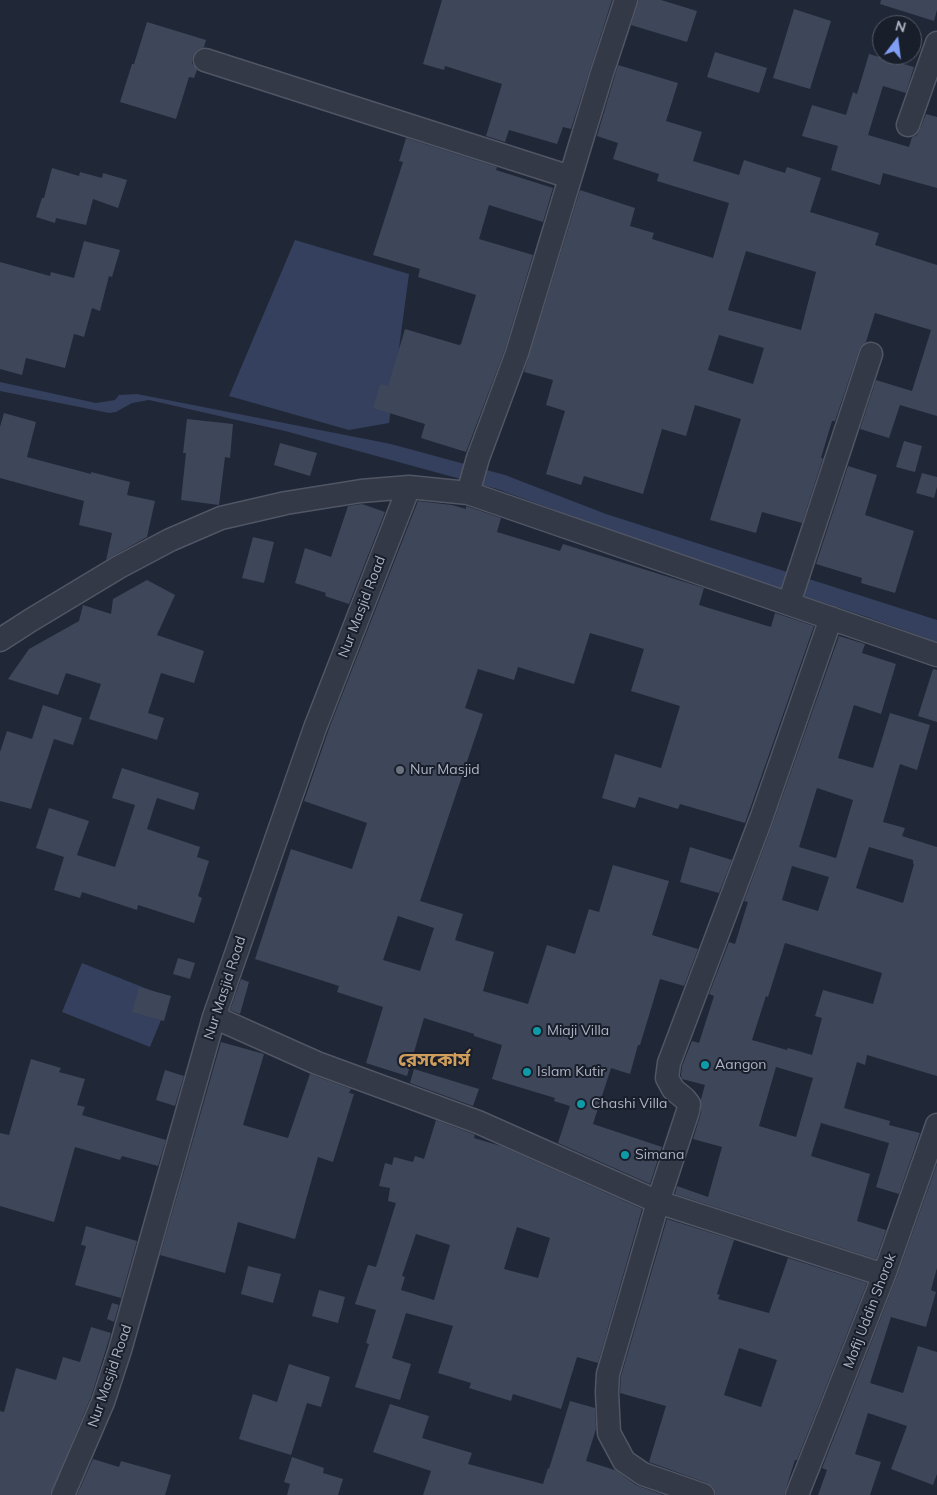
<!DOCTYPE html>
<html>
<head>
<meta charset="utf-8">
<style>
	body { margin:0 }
	#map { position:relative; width:937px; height:1495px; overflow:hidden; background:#202736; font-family:Mulish,sans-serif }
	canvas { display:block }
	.north { position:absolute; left:872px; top:15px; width:50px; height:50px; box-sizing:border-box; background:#191e2b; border:1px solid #555a68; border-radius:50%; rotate:15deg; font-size:14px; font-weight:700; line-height:20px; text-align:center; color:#aeb3c4 }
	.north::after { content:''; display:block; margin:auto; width:18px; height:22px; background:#819ef5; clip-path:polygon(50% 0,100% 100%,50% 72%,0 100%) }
</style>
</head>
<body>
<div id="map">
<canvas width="937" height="1495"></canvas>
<div class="north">N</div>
</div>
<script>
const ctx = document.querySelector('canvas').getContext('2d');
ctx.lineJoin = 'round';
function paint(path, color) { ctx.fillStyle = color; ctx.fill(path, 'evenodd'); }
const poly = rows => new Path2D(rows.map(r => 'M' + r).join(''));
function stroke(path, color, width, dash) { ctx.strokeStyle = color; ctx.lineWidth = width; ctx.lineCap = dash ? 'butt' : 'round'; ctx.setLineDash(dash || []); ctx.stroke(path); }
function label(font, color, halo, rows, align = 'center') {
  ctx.font = font + ' Mulish,"Noto Sans Bengali",sans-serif'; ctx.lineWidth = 4; ctx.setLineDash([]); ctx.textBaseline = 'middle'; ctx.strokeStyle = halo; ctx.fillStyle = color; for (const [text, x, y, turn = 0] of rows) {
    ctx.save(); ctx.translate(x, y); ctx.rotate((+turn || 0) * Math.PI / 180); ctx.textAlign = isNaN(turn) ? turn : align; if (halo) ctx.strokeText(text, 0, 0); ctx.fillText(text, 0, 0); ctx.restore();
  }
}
const water = poly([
	[295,240,409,274,389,423,349,430,229,396],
	[0,382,96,403,115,400,119,395,137,394,391,444,505,475,606,514,937,620,937,642,867,617,671,552,497,489,285,431,149,400,132,403,116,412,109,413,0,391],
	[82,963,170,998,150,1047,62,1012]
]);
const building = poly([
	[442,0,612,0,571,129,563,127,557,144,509,130,505,142,486,136,502,84,445,66,444,70,423,64],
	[639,0,661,0,697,11,687,42,631,25],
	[881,0,937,0,937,10,934,21,880,4],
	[794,9,831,21,810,89,773,78],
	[147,22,206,40,204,47,197,50,193,56,192,63,197,70,194,78,189,77,176,119,120,102,132,64,134,64],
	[715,52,767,68,759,93,707,77],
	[869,54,914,67,906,93,883,86,868,135,909,147,912,137,917,135,920,129,926,114,937,117,937,188,883,173,880,185,831,170,838,146,802,136,812,105,846,115,853,92,857,94],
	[618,65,678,83,666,121,702,132,693,161,739,175,744,160,785,173,787,167,821,178,810,212,879,233,875,245,937,265,937,416,900,405,889,438,860,429,876,380,912,391,931,330,875,313,866,342,862,345,859,350,835,421,832,421,821,458,823,458,802,523,762,512,756,533,710,520,741,419,695,405,686,436,662,429,643,494,584,476,581,485,546,474,565,411,546,405,553,380,524,372,580,190,635,208,630,226,654,233,652,239,713,258,729,203,657,181,659,174,613,159,618,143,597,136],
	[746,251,816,272,801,330,728,310],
	[719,335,764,348,753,384,708,370],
	[406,138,497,167,496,170,553,188,543,222,489,205,479,239,533,255,505,349,466,452,421,438,425,424,373,408,380,384,388,386,405,329,459,345,461,344,476,295,418,277,420,269,373,255,403,162,399,161],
	[52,168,79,176,80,172,102,178,103,173,127,180,118,208,93,199,86,225,56,218,55,223,36,217,42,198,44,198],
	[84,241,120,250,112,277,109,276,100,311,92,308,84,337,74,334,65,368,26,358,22,375,0,369,0,262,50,276,51,272,74,278],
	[4,413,36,422,27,457,91,474,91,472,130,482,127,495,155,501,147,537,106,560,112,533,79,525,84,501,0,478,0,427],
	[187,419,233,424,230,458,225,457,219,505,181,500,186,453,183,453],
	[904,441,922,446,915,472,896,467],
	[280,443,317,453,310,476,274,465],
	[848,466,877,475,865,515,914,531,895,593,861,583,862,578,816,564],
	[922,473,937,477,937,487,934,498,916,493],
	[418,501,452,505,466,509,466,506,501,518,497,532,560,551,563,544,704,588,699,605,771,627,775,613,814,626,745,823,680,804,678,809,639,797,635,808,602,798,615,754,661,768,680,706,631,691,644,649,590,633,574,684,518,667,514,680,478,669,465,708,483,714,420,901,463,914,455,940,494,952,483,991,528,1004,547,945,575,954,589,909,599,912,613,865,669,881,652,935,698,949,684,986,660,979,640,1045,638,1045,630,1074,611,1068,593,1124,662,1147,650,1184,558,1143,570,1106,554,1101,555,1098,492,1079,502,1045,474,1036,474,1034,424,1018,407,1076,366,1063,383,1007,337,992,339,986,255,959,291,849,352,869,367,823,304,801,330,726],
	[398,916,434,928,420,971,383,960],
	[362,504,385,512,349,604,325,596,326,593,295,583,305,548,331,557,348,506],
	[253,537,274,542,264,583,242,578],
	[147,580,175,595,157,635,204,651,194,683,161,673,148,713,164,718,157,740,89,719,101,684,66,673,58,695,8,679,29,649,79,621,83,605,111,614,113,599],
	[839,636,865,644,862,653,896,664,881,714,854,705,838,758,873,768,890,713,930,725,917,770,900,764,883,822,905,828,902,836,937,847,937,1076,867,1055,865,1065,857,1062,844,1108,890,1121,889,1125,920,1133,899,1194,876,1187,889,1143,821,1123,811,1156,870,1174,857,1221,886,1230,876,1259,675,1194,677,1186,708,1197,722,1147,693,1139,701,1113,701,1099,705,1085,682,1079,681,1075,682,1066,692,1041,699,1043,714,996,709,994,729,942,735,944,748,902,744,901,773,823],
	[817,788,853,800,836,858,799,847],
	[869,847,913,860,913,863,914,864,903,903,856,888],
	[792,866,829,877,818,911,782,900],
	[785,943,882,973,873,1004,823,990,815,1016,822,1018,812,1055,788,1048,787,1050,752,1040,766,996,768,997],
	[776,1067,813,1078,796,1137,759,1126],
	[933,669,937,670,937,722,918,716],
	[43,705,82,718,73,745,54,739,31,809,0,801,0,752,7,731,32,739],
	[122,768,199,793,194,810,157,798,147,829,200,847,197,857,209,861,198,896,202,898,194,923,138,905,137,910,82,892,80,898,54,890,64,857,36,848,49,808,89,821,77,855,115,867,135,805,112,798],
	[690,847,732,860,719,893,680,882],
	[178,958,195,963,190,979,173,974],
	[241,979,249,982,240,1014,230,1010],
	[139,987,171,996,164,1021,132,1012],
	[221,1042,264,1054,243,1125,288,1138,310,1074,351,1089,349,1093,354,1094,333,1162,318,1157,295,1239,238,1222,225,1273,160,1255],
	[31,1059,61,1068,59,1072,85,1079,77,1105,85,1107,82,1115,166,1140,158,1166,122,1156,120,1160,75,1147,54,1222,0,1206,0,1133,9,1135],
	[414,1069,479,1089,473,1106,410,1083],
	[165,1070,184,1076,175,1106,156,1100],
	[436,1120,473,1134,475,1135,474,1138,501,1146,642,1209,598,1363,577,1357,561,1409,513,1394,511,1401,469,1388,471,1383,438,1373,453,1326,406,1313,392,1358,411,1364,400,1400,355,1387,369,1344,366,1343,376,1310,355,1304,368,1265,376,1267,396,1203,388,1201,390,1188,379,1186,385,1163,392,1165,394,1157,413,1162,415,1156,424,1159],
	[517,1227,550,1238,538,1278,504,1269],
	[416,1234,450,1245,434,1300,401,1290,405,1277,402,1276],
	[937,1164,937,1268,931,1290,936,1292,926,1327,891,1317,870,1383,903,1393,918,1346,937,1352,937,1474,933,1485,891,1469,907,1426,868,1413,855,1454,881,1462,870,1495,818,1495,827,1470,822,1468,896,1279],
	[667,1219,734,1240,717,1294,720,1295,718,1299,769,1313,788,1258,867,1283,797,1460,795,1460,784,1495,716,1495,713,1487,707,1483,649,1462,666,1406,620,1393,621,1376],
	[739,1348,777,1360,761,1407,724,1395],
	[86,1226,137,1241,121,1298,75,1285,86,1246,81,1245],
	[248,1266,281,1274,273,1303,241,1294],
	[319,1290,345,1297,338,1323,312,1316],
	[112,1303,119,1305,114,1322,107,1319],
	[91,1327,111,1333,91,1397,50,1495,0,1495,0,1411,4,1412,16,1368,56,1380,63,1357,80,1362],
	[289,1364,330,1377,321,1407,307,1403,291,1455,239,1439,253,1394,277,1402],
	[570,1401,595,1408,596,1429,586,1461,615,1470,636,1485,663,1495,423,1495,431,1471,373,1452,390,1404,429,1416,422,1438,472,1453,468,1464,543,1484,548,1468,549,1469],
	[292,1457,324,1468,323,1473,343,1479,338,1495,287,1495,290,1484,284,1482],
	[93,1459,119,1467,121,1461,171,1475,165,1495,77,1495]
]);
const street = poly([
	[205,60,570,177],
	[908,125,937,43],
	[468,493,478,458,517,353,602,73,626,0],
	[789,603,871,354],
	[0,640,31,620,119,567,170,540,221,518,286,503,361,491,409,487,468,493,937,655],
	[214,1017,317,1063,478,1122,658,1202,884,1275],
	[63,1495,103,1402,120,1350,214,1017,315,728,409,487],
	[703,1495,643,1474,624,1461,609,1433,607,1392,608,1374,658,1202,688,1111,689,1104,685,1099,673,1089,667,1078,669,1063,761,819,831,618],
	[797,1495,884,1275,937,1125]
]);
const markers = [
	[400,770,5,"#6b7280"],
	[537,1031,5,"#0f9aa8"],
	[705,1065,5,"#0f9aa8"],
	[527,1072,5,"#0f9aa8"],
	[581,1104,5,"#0f9aa8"],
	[625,1155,5,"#0f9aa8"]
];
const streetNames = [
	["Nur Masjid Road",362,607,-69],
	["Nur Masjid Road",225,988,-72],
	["Mofij Uddin Shorok",870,1311,-69],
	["Nur Masjid Road",110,1376,-71]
];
const poiNames = [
	["Nur Masjid",410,770],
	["Miaji Villa",547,1031],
	["Aangon",715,1065],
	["Islam Kutir",537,1072],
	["Chashi Villa",591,1104],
	["Simana",635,1155]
];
const districtNames = [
	["রেসকোর্স",434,1060]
];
paint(water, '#34405d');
paint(building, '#3e4659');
stroke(street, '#515665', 25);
stroke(street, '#343947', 22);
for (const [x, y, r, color] of markers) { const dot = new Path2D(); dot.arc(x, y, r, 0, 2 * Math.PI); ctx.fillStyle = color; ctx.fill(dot); stroke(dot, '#191e2b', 2); }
label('14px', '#aeb3c4', '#191e2b', streetNames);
label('14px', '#aeb3c4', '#191e2b', poiNames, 'left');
label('bold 19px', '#d09e5c', '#191e2b', districtNames);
</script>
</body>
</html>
